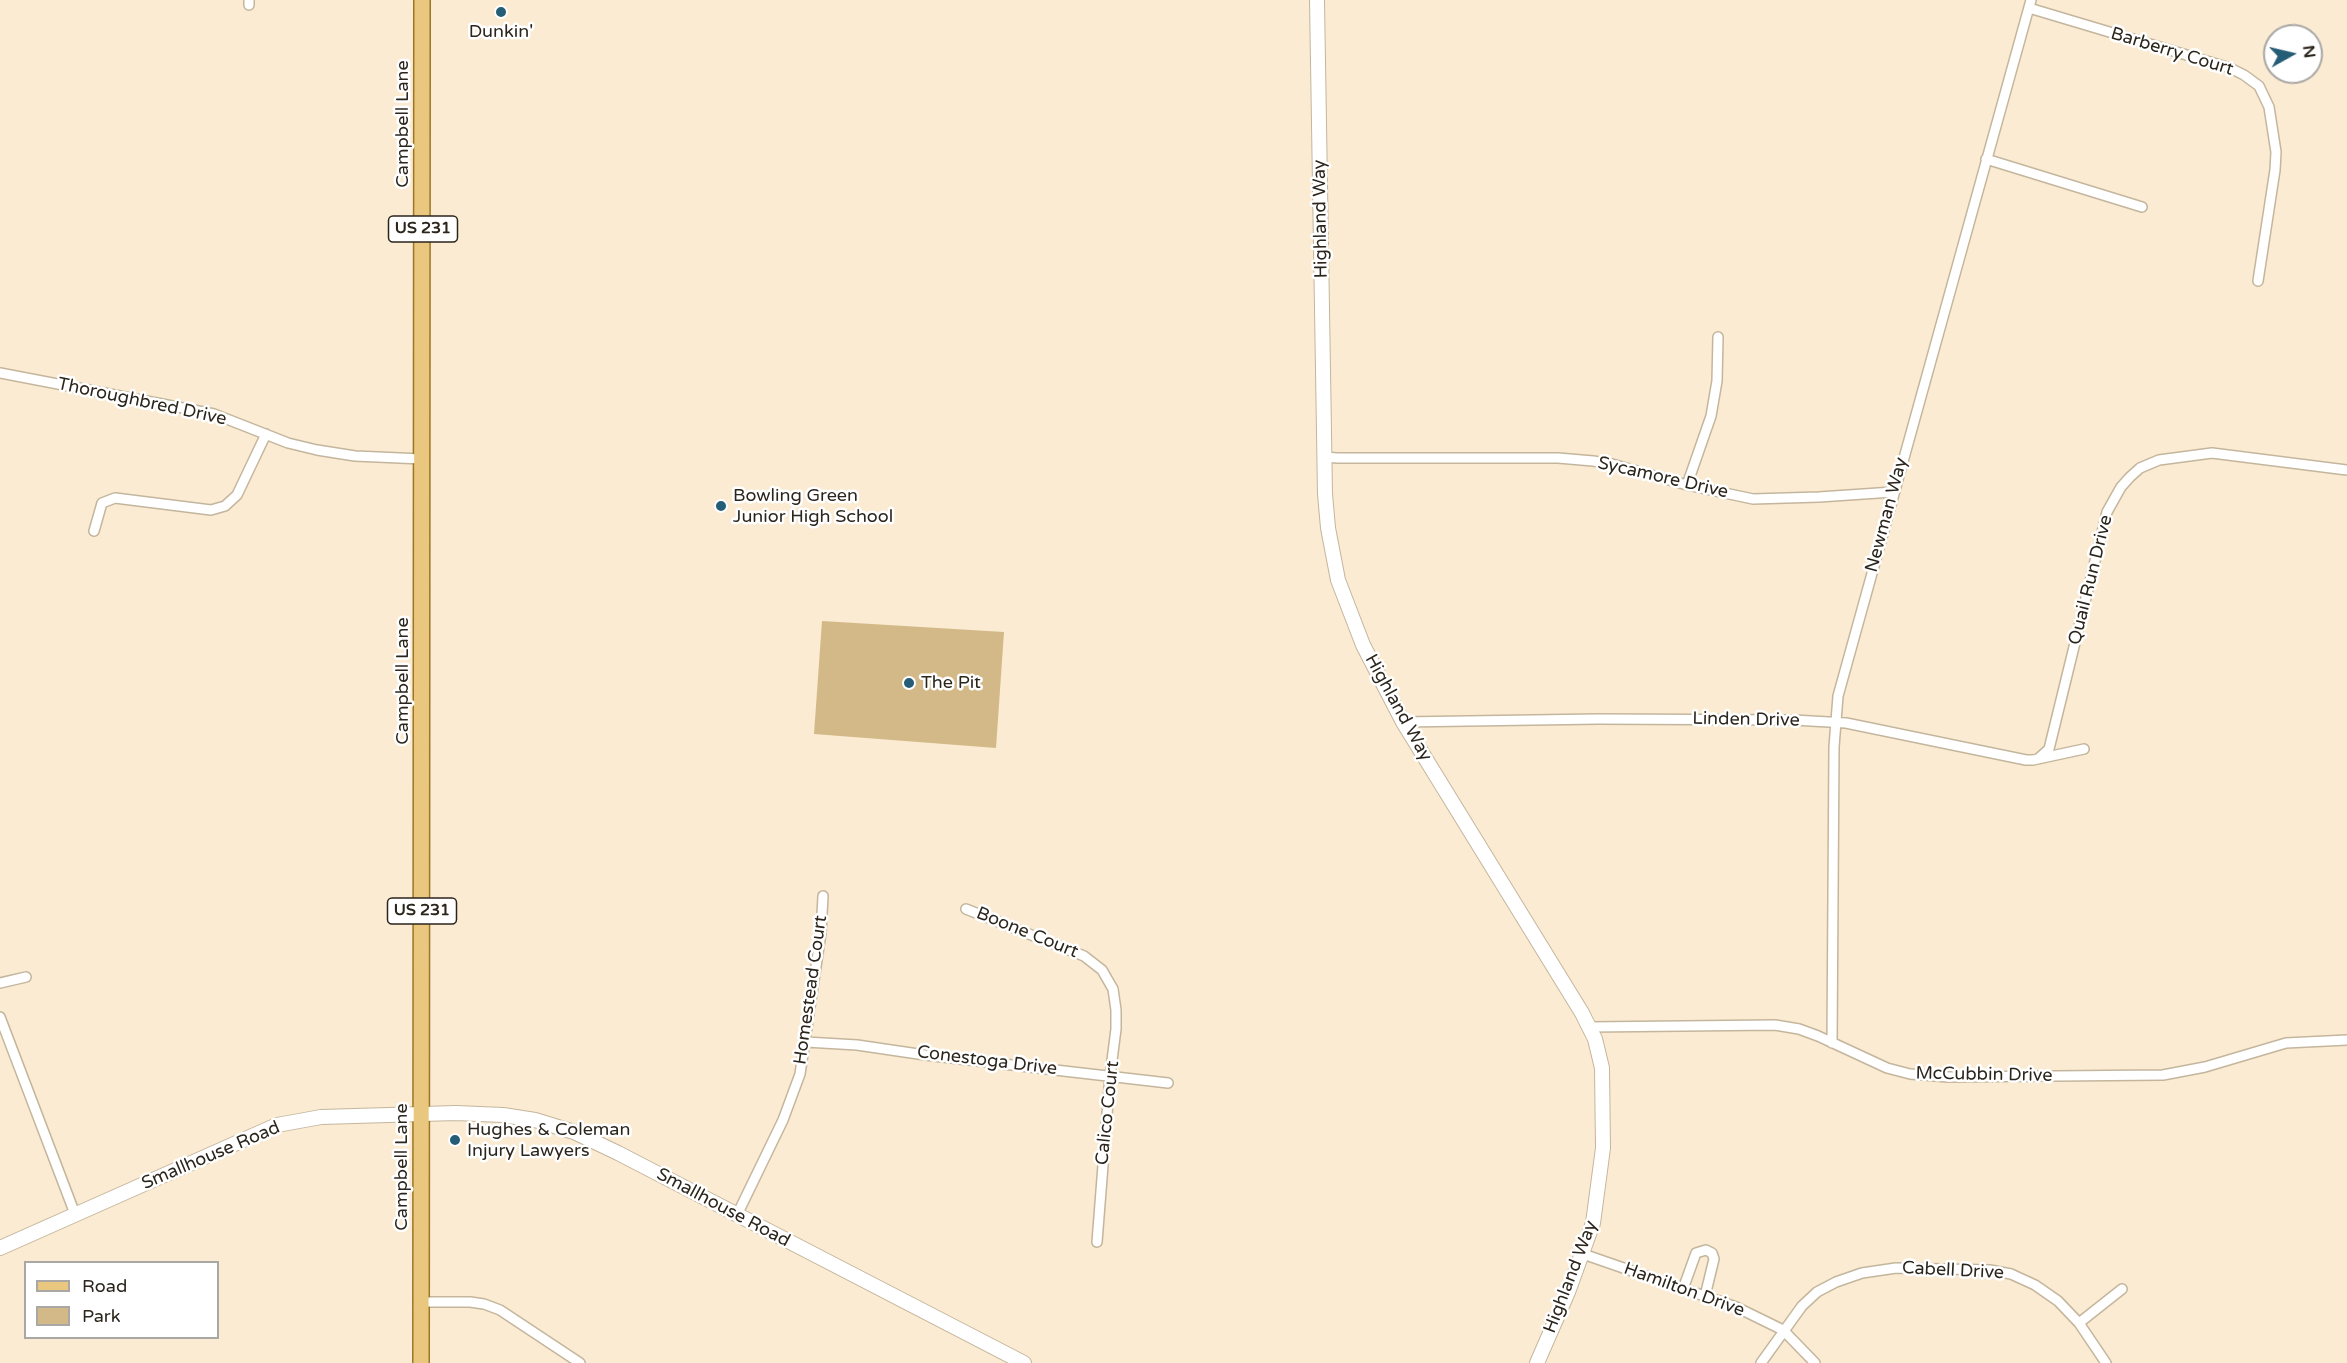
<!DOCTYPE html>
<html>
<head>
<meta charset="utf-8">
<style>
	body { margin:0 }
	#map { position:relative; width:2347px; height:1363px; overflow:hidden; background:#faebd2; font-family:"Varela Round",sans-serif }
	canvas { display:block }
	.legend { position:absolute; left:24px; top:1261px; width:195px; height:78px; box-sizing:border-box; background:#fff; border:2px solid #aaa8a4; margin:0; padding:8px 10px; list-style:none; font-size:18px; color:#2b251c }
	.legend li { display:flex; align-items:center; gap:12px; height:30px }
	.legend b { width:30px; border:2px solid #aaa8a4 }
	.north { position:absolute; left:2263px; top:24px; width:60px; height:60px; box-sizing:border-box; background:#fff; border:2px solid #aaa8a4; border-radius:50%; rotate:82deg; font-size:16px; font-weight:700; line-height:24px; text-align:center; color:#2b251c }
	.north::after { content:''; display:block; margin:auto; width:21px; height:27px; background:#255d77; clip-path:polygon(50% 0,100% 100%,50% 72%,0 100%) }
</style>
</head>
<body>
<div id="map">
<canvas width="2347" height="1363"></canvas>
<ul class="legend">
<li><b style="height:8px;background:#e9c77f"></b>Road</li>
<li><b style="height:16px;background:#d4b988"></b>Park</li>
</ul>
<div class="north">N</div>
</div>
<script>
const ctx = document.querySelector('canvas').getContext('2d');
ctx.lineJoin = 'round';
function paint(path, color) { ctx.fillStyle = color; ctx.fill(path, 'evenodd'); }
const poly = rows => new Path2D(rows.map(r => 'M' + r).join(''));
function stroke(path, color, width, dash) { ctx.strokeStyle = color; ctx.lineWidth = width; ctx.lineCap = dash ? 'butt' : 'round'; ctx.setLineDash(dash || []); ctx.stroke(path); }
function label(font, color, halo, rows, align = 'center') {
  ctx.font = font + ' "Varela Round",sans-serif'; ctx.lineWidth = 5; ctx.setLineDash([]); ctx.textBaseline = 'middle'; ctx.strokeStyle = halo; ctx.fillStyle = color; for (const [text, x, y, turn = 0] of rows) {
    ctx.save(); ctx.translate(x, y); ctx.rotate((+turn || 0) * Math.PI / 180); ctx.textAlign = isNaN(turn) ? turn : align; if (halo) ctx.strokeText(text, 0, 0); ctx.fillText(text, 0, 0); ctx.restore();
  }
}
const green = poly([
	[822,621,1004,632,996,748,814,734]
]);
const street = poly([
	[249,5,249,0],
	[2029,8,2230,68,2244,75,2259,86,2269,107,2276,152,2275,170,2258,281],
	[1986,159,2142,207],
	[0,373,214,414,288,443,317,450,355,456,422,459],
	[1324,457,1337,458,1558,458,1593,461,1612,464,1687,485,1753,499,1819,497,1893,492],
	[1687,485,1711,416,1717,381,1718,337],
	[94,531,102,503,115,498,211,510,225,506,237,495,266,434],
	[1403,722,1598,719,1794,720,1846,723,2026,760,2033,760,2084,749],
	[2039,758,2049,749,2107,512,2121,487,2130,477,2140,468,2159,460,2212,453,2347,470],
	[966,909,1084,956,1102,970,1113,989,1116,1010,1116,1029,1110,1076,1097,1242],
	[0,983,26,977],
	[0,1017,75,1214],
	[1590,1027,1775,1025,1799,1029,1818,1036,1887,1068,1910,1074,1948,1077,2163,1075,2205,1067,2286,1043,2347,1040],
	[806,1042,857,1045,925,1055,1168,1083],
	[1832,1043,1834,747,1838,696,2031,0],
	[737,1215,783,1120,800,1074,821,933,823,896],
	[1583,1254,1736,1307,1783,1330,1815,1363],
	[1683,1289,1696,1253,1706,1250,1712,1253,1714,1259,1705,1296],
	[421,1302,470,1302,484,1304,500,1310,580,1363],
	[2079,1323,2122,1289],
	[1761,1363,1802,1306,1817,1292,1836,1282,1862,1273,1896,1268,1990,1270,2011,1274,2035,1285,2058,1301,2079,1323,2106,1363]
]);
const secondary = poly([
	[1317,0,1325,494,1328,528,1338,580,1363,645,1403,722,1582,1013,1595,1039,1602,1068,1603,1148,1593,1223,1568,1292,1537,1363],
	[0,1248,277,1125,321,1117,456,1113,503,1115,535,1120,574,1132,618,1153,1024,1363]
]);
const primary = poly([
	[421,1363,422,0]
]);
const markers = [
	[501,12,6,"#255d77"],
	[721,506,6,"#255d77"],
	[909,683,6,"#255d77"],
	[455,1140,6,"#255d77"]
];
const shields = [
	[423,229,69],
	[422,911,69]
];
const shieldNames = [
	["US 231",423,229],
	["US 231",422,911]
];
const poiNames = [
	["Dunkin'",501,32,"center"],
	["Bowling Green",733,496],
	["Junior High School",733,517],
	["The Pit",921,683],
	["Hughes & Coleman",467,1130],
	["Injury Lawyers",467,1151]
];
const streetNames = [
	["Barberry Court",2172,52,17],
	["Campbell Lane",403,124,-90],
	["Highland Way",1321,219,-91],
	["Thoroughbred Drive",142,402,12],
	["Sycamore Drive",1663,478,13],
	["Newman Way",1887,515,-75],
	["Quail Run Drive",2091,580,-76],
	["Campbell Lane",403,681,-90],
	["Highland Way",1398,708,61],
	["Linden Drive",1746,720,1],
	["Boone Court",1027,933,22],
	["Homestead Court",811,990,-82],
	["Conestoga Drive",987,1061,7],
	["McCubbin Drive",1984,1075,1],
	["Calico Court",1108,1113,-84],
	["Smallhouse Road",211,1156,-23],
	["Campbell Lane",402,1167,-90],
	["Smallhouse Road",723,1208,28],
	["Cabell Drive",1953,1271,3],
	["Highland Way",1571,1277,-69],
	["Hamilton Drive",1684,1290,20]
];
paint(green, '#d4b988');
stroke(street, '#c4b69d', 12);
stroke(secondary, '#c4b69d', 16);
stroke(primary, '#9d7625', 18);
stroke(street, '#fff', 9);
stroke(secondary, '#fff', 14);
stroke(primary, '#e9c77f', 15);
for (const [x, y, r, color] of markers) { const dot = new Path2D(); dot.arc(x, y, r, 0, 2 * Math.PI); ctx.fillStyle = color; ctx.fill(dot); stroke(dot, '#fff', 2); }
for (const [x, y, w] of shields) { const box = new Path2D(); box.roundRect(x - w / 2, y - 13, w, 26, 4.5); ctx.fillStyle = '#fff'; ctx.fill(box); stroke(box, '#2b251c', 1.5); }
label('bold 16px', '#2b251c', null, shieldNames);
label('18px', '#2b251c', '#fff', poiNames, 'left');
label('18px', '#2b251c', '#fff', streetNames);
</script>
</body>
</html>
